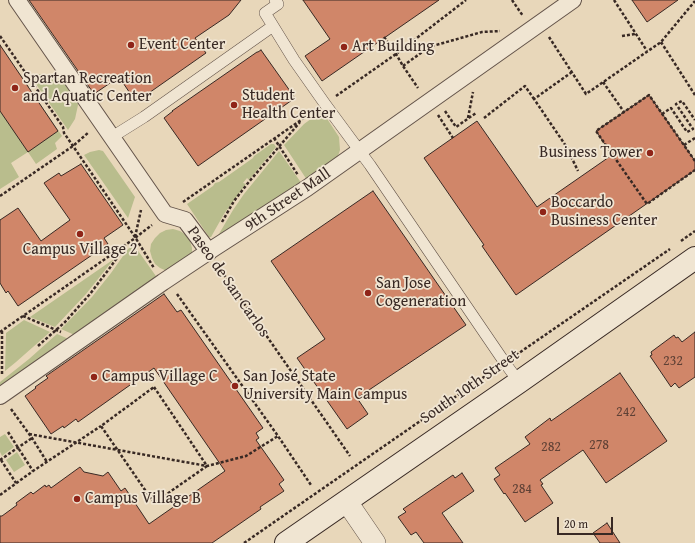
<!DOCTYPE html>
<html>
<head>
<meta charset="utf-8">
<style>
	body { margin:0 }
	#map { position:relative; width:695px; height:543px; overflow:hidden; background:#e8d7ba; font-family:"Gentium Book Plus",serif }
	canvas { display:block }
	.scale { position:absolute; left:557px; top:517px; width:56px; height:18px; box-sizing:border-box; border:2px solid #382924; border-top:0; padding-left:5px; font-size:12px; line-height:14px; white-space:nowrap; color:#382924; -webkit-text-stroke:3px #f0e5d2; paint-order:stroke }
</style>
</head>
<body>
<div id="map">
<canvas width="695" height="543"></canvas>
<div class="scale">20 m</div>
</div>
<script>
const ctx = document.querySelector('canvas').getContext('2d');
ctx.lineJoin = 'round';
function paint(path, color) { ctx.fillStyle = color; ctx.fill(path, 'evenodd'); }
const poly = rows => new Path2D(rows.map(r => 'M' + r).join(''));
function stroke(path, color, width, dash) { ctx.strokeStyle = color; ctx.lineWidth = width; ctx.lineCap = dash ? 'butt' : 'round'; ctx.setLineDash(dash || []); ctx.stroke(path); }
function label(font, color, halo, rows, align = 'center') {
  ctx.font = font + ' "Gentium Book Plus",serif'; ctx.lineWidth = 3.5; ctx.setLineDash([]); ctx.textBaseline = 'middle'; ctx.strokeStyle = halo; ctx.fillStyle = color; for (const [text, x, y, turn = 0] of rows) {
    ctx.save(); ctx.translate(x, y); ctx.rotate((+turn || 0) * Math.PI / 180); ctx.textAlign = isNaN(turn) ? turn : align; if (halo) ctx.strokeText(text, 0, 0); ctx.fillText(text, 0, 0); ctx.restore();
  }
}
const green = poly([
	[0,45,62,136,55,143,57,149,36,164,28,152,11,163,19,177,0,189],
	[29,74,55,74,61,83,65,81,77,98,78,105,75,119,68,130],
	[322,111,339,137,340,150,338,156,333,162,307,180,284,145,304,124],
	[271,144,274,144,276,147,249,180,247,178,243,183,246,184,224,214,211,237,209,237,187,204,213,186,215,183,219,182,253,158,254,156],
	[99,150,103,151,135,197,128,218,84,155,90,152],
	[279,151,302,184,216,239,233,210,244,194],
	[173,229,180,231,186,235,190,241,192,248,192,254,167,271,160,268,155,264,152,258,150,251,151,244,155,238,160,233,166,230],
	[134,245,158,279,77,336,61,329,92,297,111,273,128,249],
	[114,259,86,294,55,327,30,317],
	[24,320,50,332,16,362,5,371,6,333],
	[57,334,71,340,1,388,0,386,0,382,29,359],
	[5,434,14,447,2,456,0,452,0,437],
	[17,452,25,465,14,472,6,460]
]);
const building = poly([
	[29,0,241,0,229,15,195,38,206,53,136,102,119,77,94,94,29,0],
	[303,0,439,0,322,81,305,56,330,39,303,0],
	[632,0,678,0,647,22,632,0],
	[0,45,58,131,28,152,0,111,0,45],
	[261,50,295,98,198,166,164,118,173,111,172,111,257,52,258,52,261,50],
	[649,95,695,161,695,170,516,295,482,246,484,245,424,158,477,121,537,207,612,155,596,131,649,95],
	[81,164,123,225,104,238,108,244,18,306,8,291,6,293,0,283,0,220,18,208,41,241,70,220,44,183,59,173,61,176,81,164],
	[373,191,466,325,357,398,368,414,347,429,297,358,325,339,271,261,373,191],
	[164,294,177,312,181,310,263,428,256,433,259,438,256,440,284,480,279,484,284,491,260,507,261,509,212,543,0,543,0,516,2,516,17,505,16,503,31,492,33,494,45,485,46,487,49,485,51,488,80,467,84,472,103,476,108,472,121,491,125,488,149,524,225,471,154,368,78,422,76,419,64,428,63,426,51,434,25,396,36,388,35,387,48,378,46,376,164,294],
	[695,332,695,377,679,388,675,383,671,387,650,356,652,355,651,352,674,335,676,338,678,337,682,342,695,332],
	[620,373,667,441,606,483,583,450,540,480,543,484,541,485,553,503,525,522,505,493,504,494,494,479,500,475,495,468,530,444,525,437,550,418,551,421,620,373],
	[462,473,474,491,442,513,463,543,424,543,416,532,411,535,398,517,406,512,403,509,453,475,455,478,462,473],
	[607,523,620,543,600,543,593,533,607,523]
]);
const path = poly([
	[512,0,523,16],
	[614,0,647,51],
	[0,36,63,127,64,133,73,146,135,237,154,268],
	[622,36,635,34],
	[384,37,396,54,403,66,418,88],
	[549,37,586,94,661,42,695,1],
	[661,42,695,95],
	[403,66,429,47,482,32,500,31],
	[572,72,534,99,566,146,578,171],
	[603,82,624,112],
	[336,96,396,54,466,0],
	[445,111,456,127,476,113],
	[662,114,671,108,687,132,693,129,676,104,682,101,695,120],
	[438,115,453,138],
	[468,118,473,92],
	[484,118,525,86,534,99],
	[274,138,298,175],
	[684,145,695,138],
	[695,161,649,95,596,131,647,204,695,170],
	[0,196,73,146,89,132],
	[183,202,314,111],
	[222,222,234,201,248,183,300,122],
	[135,237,141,210],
	[681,241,695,231],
	[218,266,350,456],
	[177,294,278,436,311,485],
	[23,316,61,332],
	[2,331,2,374],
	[0,332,131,241,152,225],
	[38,346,65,322,90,294,109,269,119,255,124,246],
	[516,355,670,249],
	[154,387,207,466,154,503,101,426,154,387],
	[11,409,32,438,47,462],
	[8,432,33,471],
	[29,434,207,466,246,456,278,436],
	[0,460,32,438],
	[1,460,16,483],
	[0,495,33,471,101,426],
	[244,543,494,370]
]);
const service = poly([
	[275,0,278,4,265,13,294,60,325,104,370,165,505,363,519,382],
	[112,137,144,117,273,26]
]);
const pedestrian = poly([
	[17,0,165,214,185,220,209,252],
	[0,396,163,282,214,248,307,188,573,0]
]);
const minor = poly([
	[347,502,375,543]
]);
const secondary = poly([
	[286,543,519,382,695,258]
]);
const markers = [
	[131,45,4,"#8f2418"],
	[344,47,4,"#8f2418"],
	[15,88,4,"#8f2418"],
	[234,105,4,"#8f2418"],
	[650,153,4,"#8f2418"],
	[543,212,4,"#8f2418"],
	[80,234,4,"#8f2418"],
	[368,293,4,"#8f2418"],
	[94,377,4,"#8f2418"],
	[235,386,4,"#8f2418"],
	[77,499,4,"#8f2418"]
];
const numberNames = [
	["232",673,361],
	["242",626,412],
	["278",599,445],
	["282",551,447],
	["284",522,489]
];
const poiNames = [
	["Event Center",139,45],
	["Art Building",352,47],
	["Spartan Recreation",23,79],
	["and Aquatic Center",23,97],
	["Student",242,96],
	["Health Center",242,114],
	["Business Tower",642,153,"right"],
	["Boccardo",551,203],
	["Business Center",551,221],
	["Campus Village 2",80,250,"center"],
	["San Jose",376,284],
	["Cogeneration",376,302],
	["Campus Village C",102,377],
	["San José State",243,377],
	["University Main Campus",243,395],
	["Campus Village B",85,499]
];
const streetNames = [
	["9th Street Mall",288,200,-34],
	["Paseo de San Carlos",228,282,55],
	["South 10th Street",470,387,-35]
];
paint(green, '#b9bd8d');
paint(building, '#d08669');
stroke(building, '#382924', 1);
stroke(service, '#64544a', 12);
stroke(pedestrian, '#64544a', 18);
stroke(minor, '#64544a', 22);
stroke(secondary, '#382924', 24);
stroke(path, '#382924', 2.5, [3, 2]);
stroke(service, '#f0e5d2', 11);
stroke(pedestrian, '#f0e5d2', 16);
stroke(minor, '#f0e5d2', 21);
stroke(secondary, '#f0e5d2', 22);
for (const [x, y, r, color] of markers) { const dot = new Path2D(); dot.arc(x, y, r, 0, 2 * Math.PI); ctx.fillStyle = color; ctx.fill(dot); stroke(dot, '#f0e5d2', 1.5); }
label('14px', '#5e4035', null, numberNames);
label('16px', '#382924', '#f0e5d2', poiNames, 'left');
label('16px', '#382924', '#f0e5d2', streetNames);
</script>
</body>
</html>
